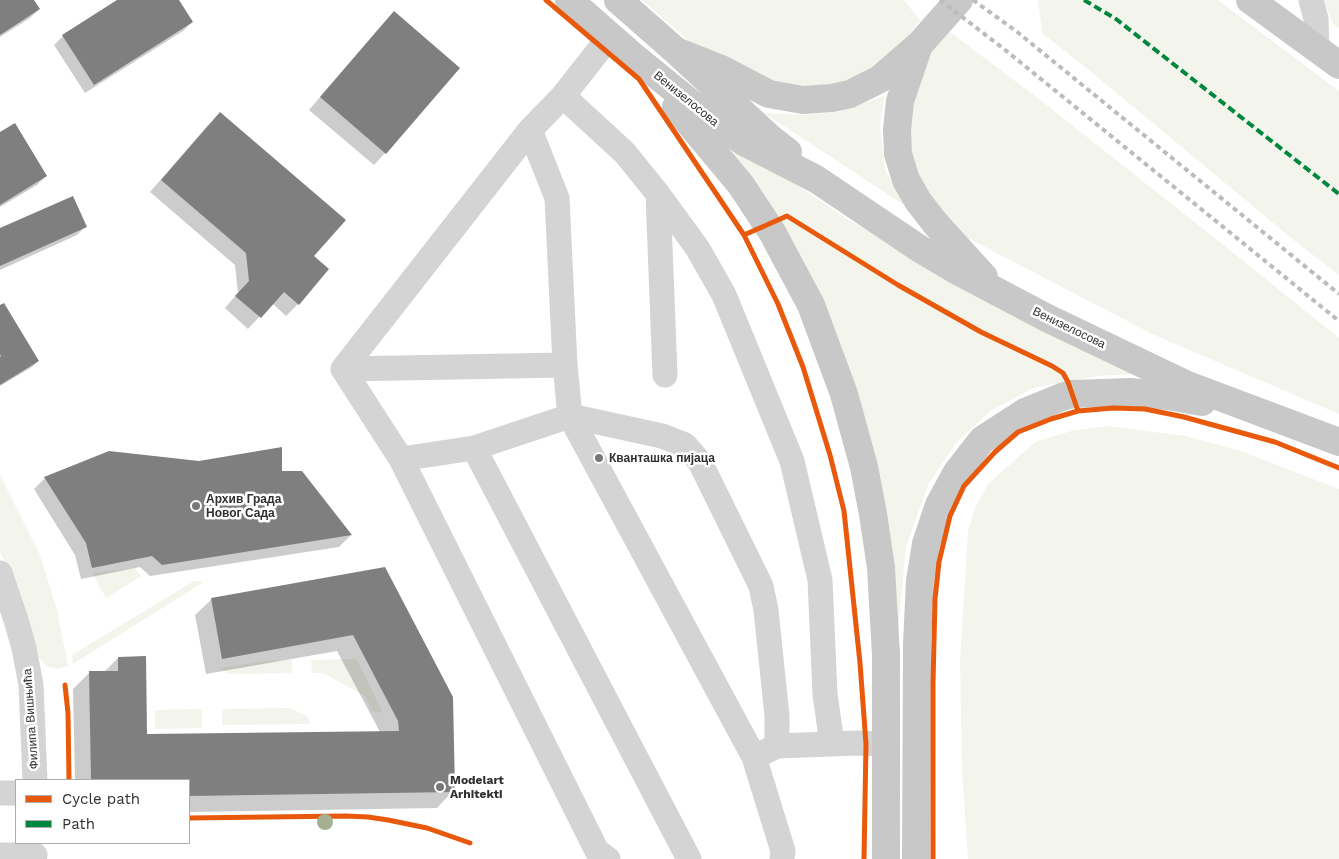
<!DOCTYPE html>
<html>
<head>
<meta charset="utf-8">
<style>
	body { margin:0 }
	#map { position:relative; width:1339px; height:859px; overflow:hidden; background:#fff; font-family:"Work Sans",sans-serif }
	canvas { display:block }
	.legend { position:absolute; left:15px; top:779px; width:175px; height:65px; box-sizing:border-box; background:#fff; border:1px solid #acacac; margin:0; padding:6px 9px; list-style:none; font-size:15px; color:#303030 }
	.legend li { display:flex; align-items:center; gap:10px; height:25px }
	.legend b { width:25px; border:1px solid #acacac }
</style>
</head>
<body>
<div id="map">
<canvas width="1339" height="859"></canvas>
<ul class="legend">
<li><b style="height:6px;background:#e8590c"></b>Cycle path</li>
<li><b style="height:6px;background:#00873e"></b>Path</li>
</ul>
</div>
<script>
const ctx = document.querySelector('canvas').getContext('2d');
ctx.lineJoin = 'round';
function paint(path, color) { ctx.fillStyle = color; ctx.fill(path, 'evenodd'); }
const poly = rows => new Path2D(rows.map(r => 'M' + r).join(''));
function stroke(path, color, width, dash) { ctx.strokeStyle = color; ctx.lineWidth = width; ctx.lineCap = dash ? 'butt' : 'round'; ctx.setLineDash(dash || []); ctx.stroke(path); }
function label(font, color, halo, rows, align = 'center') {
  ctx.font = font + ' "Work Sans",sans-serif'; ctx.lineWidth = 5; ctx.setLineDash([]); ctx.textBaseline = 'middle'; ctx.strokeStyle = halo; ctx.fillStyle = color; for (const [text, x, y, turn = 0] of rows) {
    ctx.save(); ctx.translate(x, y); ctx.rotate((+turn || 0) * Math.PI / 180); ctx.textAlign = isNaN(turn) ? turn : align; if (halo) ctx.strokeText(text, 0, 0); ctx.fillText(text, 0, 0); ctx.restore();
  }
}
const green = poly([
	[642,0,904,0,920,20,895,53,840,90,780,87,691,43],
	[1038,0,1218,0,1339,91,1339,275,1296,242,1089,70,1042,33],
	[1323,0,1339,0,1339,28,1333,24],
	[946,29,1039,99,1226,247,1339,338,1339,414,1152,334,966,237,934,205,904,146,906,107,926,54],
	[884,96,880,125,885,170,904,205,764,113,804,115,838,112],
	[727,145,768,165,847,219,1133,374,1097,376,1033,388,989,412,956,443,929,483,906,547,898,631,872,460,736,162],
	[1108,426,1185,436,1238,450,1339,489,1339,859,968,859,962,770,960,661,968,531,975,508,988,484,1035,442,1071,431],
	[0,475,40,555,57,610,68,666,57,669,46,666,39,658,7,566,0,552],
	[135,568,141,576,106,598,92,573],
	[194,581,204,582,73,664,72,655],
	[357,659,383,713,372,711,365,696,323,673,312,673,311,660],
	[292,660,292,673,229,674,219,668,267,661],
	[290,708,308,717,310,724,222,725,222,709],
	[202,709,202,728,155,729,155,710]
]);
const shadow = poly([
	[0,0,33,0,39,9,30,18,0,37],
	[119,0,178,0,192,22,183,31,85,93,54,45,63,36],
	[394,13,385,153,374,165,309,110,382,25],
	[208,125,313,256,298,304,286,316,272,303,248,329,225,308,238,293,235,265,150,192],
	[0,134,46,176,37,185,0,207],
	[86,226,77,235,0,270,0,230],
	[0,307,38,361,32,367,0,386],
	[281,472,301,472,351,535,339,547,150,576,140,567,81,579,75,555,34,489,45,478],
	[384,568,453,791,437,808,189,812,189,780,75,780,73,689,89,673,104,672,118,658,146,736,380,732,337,651,206,674,195,615,212,599]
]);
const building = poly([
	[0,0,34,0,40,9,0,35],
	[117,0,179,0,193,22,94,85,62,35],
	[394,11,460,68,386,154,320,97],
	[220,112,346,220,314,256,329,269,299,305,284,292,261,318,235,296,249,281,246,253,161,180],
	[15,123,47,176,0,205,0,132],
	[73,196,87,227,0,266,0,228],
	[4,303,39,361,0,385,0,357,1,356,0,354,0,305],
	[282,447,282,471,302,471,352,535,162,565,152,556,92,568,86,543,44,477,109,451,199,461],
	[385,567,453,697,455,792,189,796,189,780,91,780,89,671,118,671,118,657,146,656,147,734,399,731,398,721,353,635,222,659,211,598]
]);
const minor = poly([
	[1311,0,1316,19,1317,49],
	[610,36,563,96,530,130,343,369,401,459,474,448,570,416,662,436,685,445,700,462,761,586,766,610,777,716,777,746],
	[563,96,625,153,658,194,698,249,724,295,792,461,820,580,825,694,832,744],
	[530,130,557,198,565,365,570,416,754,757,777,746,857,743,887,744],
	[658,194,665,375],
	[343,369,565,365],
	[474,448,689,859],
	[401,459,597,851,608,859],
	[0,573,16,620,24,648,31,685,35,780],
	[754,757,783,851,782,859],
	[0,793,16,793],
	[0,855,35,855]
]);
const major = poly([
	[569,0,633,56,708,117,744,142,816,179,920,249,954,269,1047,318,1185,384,1339,442],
	[618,0,676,51,770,138,788,152],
	[1250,0,1339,65],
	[919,45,900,101,897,130,898,154,906,180,918,201,935,223,984,277],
	[676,51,721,69,769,94,803,100,832,98,850,94,880,79,920,44,959,0],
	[676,107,741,185,772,232,811,305,844,394,864,467,873,514,881,568,886,655,886,859],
	[916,859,917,643,920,581,926,544,939,505,957,472,982,440,1025,412,1062,397,1072,394,1131,392,1168,396,1202,402]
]);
const rail = poly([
	[940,0,1004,49,1339,321],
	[973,0,1016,31,1339,294]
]);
const quiet = poly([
	[1084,0,1116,19,1339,194]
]);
const cycleway = poly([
	[546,0,639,79,744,235,787,216,898,285,981,332,1052,366,1063,373,1068,382,1078,411],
	[744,235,778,304,803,367,830,455,844,511,860,663,866,744,864,859],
	[65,685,68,713,69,780],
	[189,818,346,816,368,817,388,820,427,828,470,843],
	[933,859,933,683,935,599,939,562,950,516,964,486,995,452,1018,432,1051,419,1078,411,1113,408,1145,409,1184,417,1275,442,1339,468]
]);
const trees = [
	[325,822]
];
const markers = [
	[599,458,5,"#787878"],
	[196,506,5,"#787878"],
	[440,787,5,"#787878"]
];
const streetNames = [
	["Венизелосова",686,99,39],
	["Венизелосова",1069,328,26],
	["Филипа Вишњића",31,719,-94]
];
const poiNames = [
	["Кванташка пијаца",609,458],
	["Архив Града",206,499],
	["Новог Сада",206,513],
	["Modelart",450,780],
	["Arhitekti",450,794]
];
paint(green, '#f3f5ec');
paint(shadow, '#0003');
paint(building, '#7f7f7f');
stroke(minor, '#d4d4d4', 25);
stroke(major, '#c8c8c8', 28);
stroke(rail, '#bcbcbc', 4, [5, 4]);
stroke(quiet, '#00873e', 4, [8, 4]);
stroke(cycleway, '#e8590c', 5);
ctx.fillStyle = '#a7af93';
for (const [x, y] of trees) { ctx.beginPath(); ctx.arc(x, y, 8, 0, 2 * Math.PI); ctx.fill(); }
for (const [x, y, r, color] of markers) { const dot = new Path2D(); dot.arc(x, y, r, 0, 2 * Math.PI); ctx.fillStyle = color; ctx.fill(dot); stroke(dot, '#fff', 2); }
label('12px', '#303030', '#fff', streetNames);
label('bold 12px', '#303030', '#fff', poiNames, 'left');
</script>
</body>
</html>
